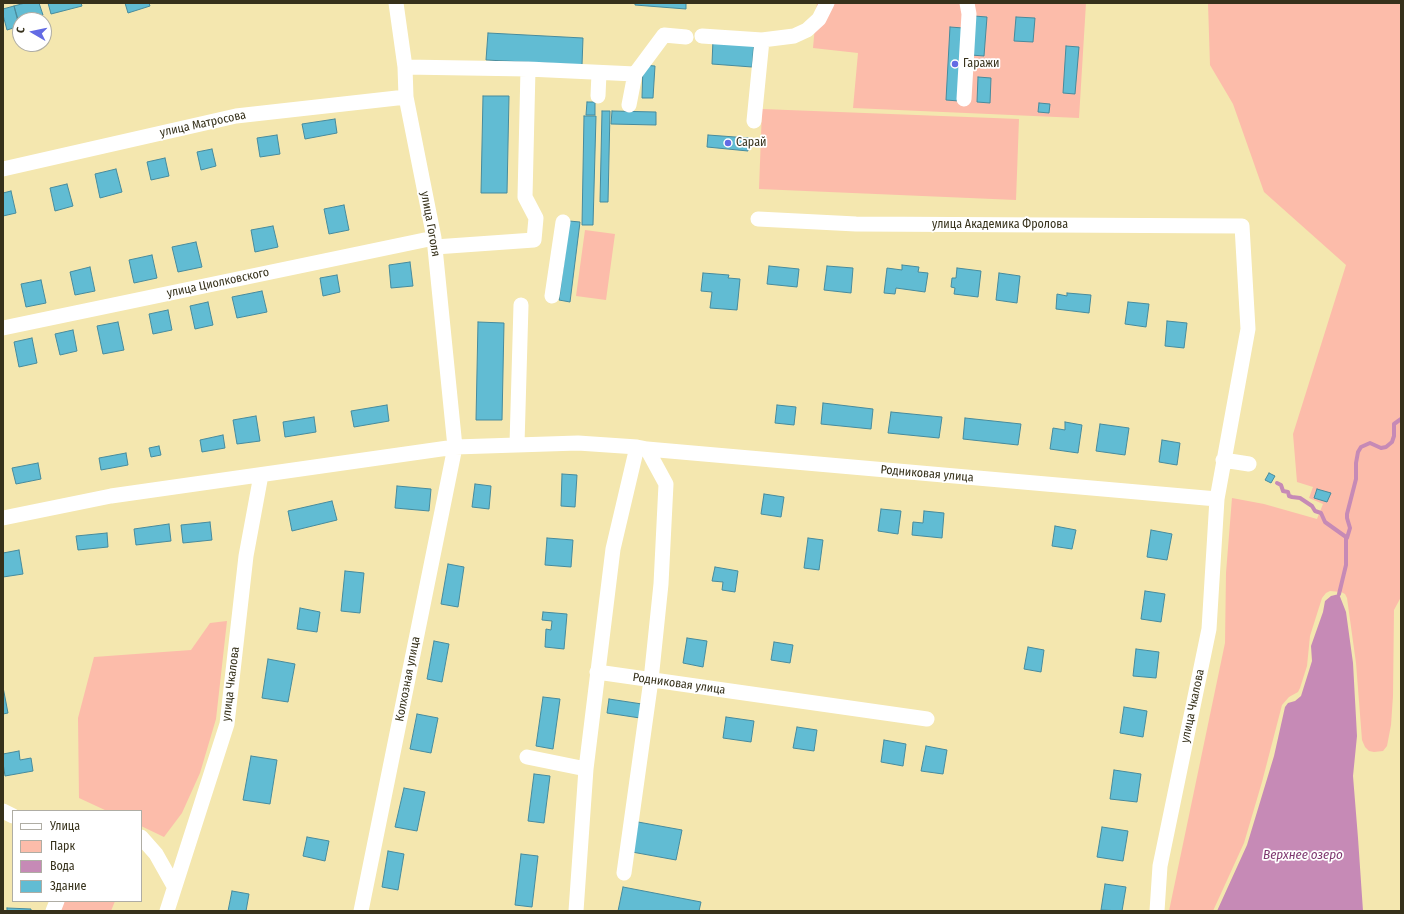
<!DOCTYPE html>
<html>
<head>
<meta charset="utf-8">
<style>
	body { margin:0 }
	#map { position:relative; width:1404px; height:914px; overflow:hidden; background:#f4e7af; font-family:"Fira Sans Condensed",sans-serif }
	canvas { display:block }
	.frame { position:absolute; inset:0; border:4px solid #36311b; pointer-events:none }
	.legend { position:absolute; left:12px; top:810px; width:130px; height:92px; box-sizing:border-box; background:#fff; border:1px solid #afada4; margin:0; padding:5px 7px; list-style:none; font-size:12px; color:#36311b }
	.legend li { display:flex; align-items:center; gap:8px; height:20px }
	.legend b { width:20px; border:1px solid #afada4 }
	.north { position:absolute; left:12px; top:12px; width:40px; height:40px; box-sizing:border-box; background:#fff; border:1px solid #afada4; border-radius:50%; rotate:279deg; font-size:11px; font-weight:700; line-height:16px; text-align:center; color:#36311b }
	.north::after { content:''; display:block; margin:auto; width:14px; height:18px; background:#636be4; clip-path:polygon(50% 0,100% 100%,50% 72%,0 100%) }
</style>
</head>
<body>
<div id="map">
<canvas width="1404" height="914"></canvas>
<div class="frame"></div>
<ul class="legend">
<li><b style="height:5px;background:#fff"></b>Улица</li>
<li><b style="height:11px;background:#fcbcaa"></b>Парк</li>
<li><b style="height:11px;background:#c68ab6"></b>Вода</li>
<li><b style="height:11px;background:#61bcd3"></b>Здание</li>
</ul>
<div class="north">С</div>
</div>
<script>
const ctx = document.querySelector('canvas').getContext('2d');
ctx.lineJoin = 'round';
function paint(path, color) { ctx.fillStyle = color; ctx.fill(path, 'evenodd'); }
const poly = rows => new Path2D(rows.map(r => 'M' + r).join(''));
function stroke(path, color, width, dash) { ctx.strokeStyle = color; ctx.lineWidth = width; ctx.lineCap = dash ? 'butt' : 'round'; ctx.setLineDash(dash || []); ctx.stroke(path); }
function label(font, color, halo, rows, align = 'center') {
  ctx.font = font + ' "Fira Sans Condensed",sans-serif'; ctx.lineWidth = 3.5; ctx.setLineDash([]); ctx.textBaseline = 'middle'; ctx.strokeStyle = halo; ctx.fillStyle = color; for (const [text, x, y, turn = 0] of rows) {
    ctx.save(); ctx.translate(x, y); ctx.rotate((+turn || 0) * Math.PI / 180); ctx.textAlign = isNaN(turn) ? turn : align; if (halo) ctx.strokeText(text, 0, 0); ctx.fillText(text, 0, 0); ctx.restore();
  }
}
const green = poly([
	[817,3,1086,3,1079,118,853,108,858,53,813,48],
	[1208,3,1401,3,1401,597,1394,610,1393,696,1391,725,1387,746,1383,751,1374,752,1369,751,1365,747,1362,740,1356,663,1347,598,1345,594,1341,592,1330,591,1326,593,1322,598,1310,636,1307,666,1300,688,1298,692,1289,697,1282,705,1262,782,1244,843,1213,911,1169,911,1225,643,1226,573,1232,498,1264,504,1317,519,1323,504,1309,498,1313,487,1297,482,1293,434,1346,265,1264,192,1233,104,1210,65],
	[762,109,1019,119,1016,200,759,189],
	[585,230,615,234,606,300,576,296],
	[227,621,216,719,200,773,182,813,164,837,141,826,141,811,107,811,79,798,78,718,94,657,191,650,210,623],
	[57,901,115,901,111,911,52,911]
]);
const water = poly([
	[1339,594,1346,612,1353,663,1357,736,1353,776,1358,838,1363,911,1217,911,1247,845,1274,756,1285,707,1288,703,1295,701,1301,696,1312,661,1311,646,1323,612,1325,601,1331,596]
]);
const stream = poly([
	[1277,483,1281,485,1283,491,1288,492,1289,496,1292,497,1300,498,1312,506,1315,511,1321,513,1325,522,1346,537,1346,565,1339,594],
	[1347,538,1350,528,1347,518,1347,514,1356,479,1356,463,1358,452,1361,447,1370,443,1381,448,1386,447,1392,442,1394,436,1394,424,1401,419]
]);
const building = poly([
	[25,3,39,3,43,15,27,20,20,20,20,22,18,22,14,6,25,3],
	[48,3,81,3,82,6,51,14,48,3],
	[125,3,149,3,150,6,128,13,125,3],
	[635,3,686,3,686,9,635,5,635,3],
	[14,6,20,26,7,30,3,15,3,9,14,6],
	[974,16,987,17,984,56,971,55,974,16],
	[1016,17,1035,18,1033,42,1014,41,1016,17],
	[950,27,963,28,959,101,946,100,950,27],
	[488,33,583,38,582,65,486,60,488,33],
	[713,39,754,42,752,67,712,64,713,39],
	[1066,46,1079,47,1075,94,1063,93,1066,46],
	[643,65,655,66,653,98,642,98,643,65],
	[978,77,991,78,990,103,977,102,978,77],
	[483,96,509,96,507,193,481,193,483,96],
	[587,102,595,102,595,115,586,115,587,102],
	[1039,103,1050,104,1049,113,1038,112,1039,103],
	[602,111,610,111,608,202,600,202,602,111],
	[612,111,656,112,656,125,611,124,612,111],
	[584,116,596,116,593,225,582,225,584,116],
	[335,119,337,133,305,139,302,124,335,119],
	[277,135,280,154,260,157,257,138,277,135],
	[708,135,749,138,748,151,707,147,708,135],
	[212,149,216,166,201,170,197,152,212,149],
	[165,158,169,176,151,180,147,162,165,158],
	[116,169,122,192,100,198,95,174,116,169],
	[67,184,73,206,55,211,50,188,67,184],
	[11,191,16,213,3,216,3,193,11,191],
	[344,205,349,230,329,234,324,209,344,205],
	[569,221,580,222,570,302,559,300,569,221],
	[273,226,278,247,255,252,251,230,273,226],
	[196,242,202,267,178,272,172,247,196,242],
	[152,255,157,278,134,283,129,260,152,255],
	[410,262,413,286,391,288,389,265,410,262],
	[902,265,919,267,918,272,928,273,925,292,896,288,895,294,884,293,887,268,902,270,902,265],
	[769,266,799,269,797,287,767,284,769,266],
	[827,266,853,268,851,293,824,290,827,266],
	[90,267,95,291,75,295,70,272,90,267],
	[957,268,981,271,978,297,954,294,955,288,951,287,952,278,956,278,957,268],
	[703,273,729,275,728,278,740,279,737,310,710,308,712,292,701,291,703,273],
	[999,273,1020,276,1017,303,996,300,999,273],
	[337,275,340,292,323,296,320,278,337,275],
	[41,280,46,303,26,307,21,284,41,280],
	[262,291,267,312,237,318,232,297,262,291],
	[1067,293,1091,295,1089,313,1056,309,1057,294,1067,296,1067,293],
	[208,302,213,325,195,329,190,306,208,302],
	[1128,302,1149,304,1146,327,1125,324,1128,302],
	[168,310,172,330,153,334,149,314,168,310],
	[1167,321,1187,323,1184,348,1165,346,1167,321],
	[118,322,124,350,103,354,97,326,118,322],
	[478,322,504,323,502,420,476,420,478,322],
	[73,330,77,351,60,355,55,334,73,330],
	[32,338,37,363,19,367,14,342,32,338],
	[823,403,873,409,871,429,821,424,823,403],
	[387,405,389,421,354,427,351,411,387,405],
	[777,405,796,407,794,425,775,423,777,405],
	[891,412,942,417,939,438,888,433,891,412],
	[256,416,260,441,237,444,233,420,256,416],
	[314,417,316,432,285,437,283,422,314,417],
	[965,418,1021,424,1018,445,963,439,965,418],
	[1065,422,1082,425,1078,453,1050,449,1053,428,1065,430,1065,422],
	[1100,424,1129,428,1125,455,1096,451,1100,424],
	[223,435,225,448,202,452,200,440,223,435],
	[1162,440,1180,443,1177,465,1159,462,1162,440],
	[159,446,161,455,151,457,149,448,159,446],
	[126,453,128,465,101,470,99,458,126,453],
	[38,463,41,479,16,484,12,468,38,463],
	[1269,473,1275,476,1271,483,1265,480,1269,473],
	[562,474,577,475,575,507,561,506,562,474],
	[475,484,491,486,489,509,472,507,475,484],
	[397,486,431,489,429,511,395,508,397,486],
	[1317,489,1331,493,1327,502,1314,498,1317,489],
	[764,494,784,497,781,517,761,514,764,494],
	[332,501,337,520,292,531,288,511,332,501],
	[881,509,901,511,898,534,878,531,881,509],
	[924,511,944,513,942,538,912,535,913,522,923,523,924,511],
	[210,522,212,540,183,543,181,525,210,522],
	[169,524,171,541,136,545,134,529,169,524],
	[1055,526,1076,530,1072,549,1052,546,1055,526],
	[1151,530,1172,534,1167,560,1147,557,1151,530],
	[107,533,108,547,78,550,76,536,107,533],
	[547,538,573,540,571,567,545,565,547,538],
	[808,538,823,540,819,570,804,568,808,538],
	[19,550,23,574,3,577,3,553,19,550],
	[448,564,464,567,458,607,441,604,448,564],
	[715,567,738,571,735,592,722,590,723,582,712,581,715,567],
	[345,571,364,573,360,613,341,611,345,571],
	[1145,591,1165,594,1161,622,1141,619,1145,591],
	[300,608,320,612,317,632,297,629,300,608],
	[543,612,567,614,564,649,545,647,546,629,551,630,552,621,542,620,543,612],
	[687,638,707,641,703,667,683,663,687,638],
	[434,641,449,644,442,682,427,679,434,641],
	[774,642,793,645,790,663,771,660,774,642],
	[1028,647,1044,650,1041,672,1024,669,1028,647],
	[1136,649,1159,652,1156,678,1133,676,1136,649],
	[268,659,295,664,288,702,262,698,268,659],
	[3,687,8,713,3,714,3,687],
	[543,697,560,699,553,749,536,746,543,697],
	[609,699,642,704,640,718,607,713,609,699],
	[1124,707,1147,711,1143,737,1120,733,1124,707],
	[417,714,438,718,431,753,410,749,417,714],
	[726,717,754,721,751,742,723,738,726,717],
	[797,727,817,730,814,751,793,748,797,727],
	[884,740,906,744,903,766,881,762,884,740],
	[926,746,947,750,943,774,921,771,926,746],
	[19,751,20,760,31,758,33,771,5,776,3,763,3,754,19,751],
	[251,756,277,760,270,804,243,800,251,756],
	[1114,770,1141,774,1137,802,1110,799,1114,770],
	[534,774,550,776,544,823,528,821,534,774],
	[404,788,425,792,417,831,395,827,404,788],
	[638,822,682,830,676,860,632,852,638,822],
	[1102,827,1128,831,1123,861,1097,857,1102,827],
	[307,837,329,841,325,861,303,856,307,837],
	[388,851,404,854,398,890,382,887,388,851],
	[521,854,538,856,532,907,515,905,521,854],
	[1105,884,1126,887,1122,911,1101,910,1105,884],
	[623,887,701,902,699,911,618,911,623,887],
	[232,891,249,894,246,911,228,911,232,891],
	[7,908,31,909,31,911,7,911,7,908]
]);
const minor = poly([
	[702,36,762,40,794,36,807,30,819,19,827,3],
	[405,67,528,69,635,74,664,35,686,37],
	[598,96,599,73],
	[964,99,969,14,967,3],
	[629,105,635,74],
	[754,121,762,40],
	[3,169,236,116,406,97],
	[758,219,856,224,1242,226,1248,329,1217,499,1209,629,1160,866,1157,911],
	[435,247,534,240,536,218,525,197,528,69],
	[552,296,563,222],
	[3,328,434,238],
	[517,444,521,305],
	[1223,460,1249,464],
	[3,518,111,496,455,447,578,443,637,447,647,449,1217,499],
	[597,672,927,719],
	[527,757,586,769],
	[3,811,13,816],
	[141,837,156,854,174,886],
	[624,873,651,680,661,584,666,484,647,449],
	[53,911,57,901],
	[167,911,227,724,246,556,261,475],
	[361,911,455,447,434,238,406,97,405,67,396,3],
	[576,911,586,769,613,549,637,447]
]);
const markers = [
	[955,64,4,"#636be4"],
	[728,143,4,"#636be4"]
];
const poiNames = [
	["Гаражи",963,64],
	["Сарай",736,143]
];
const streetNames = [
	["улица Матросова",203,124,-12],
	["улица Гоголя",430,224,80],
	["улица Академика Фролова",1000,225],
	["улица Циолковского",218,283,-12],
	["Родниковая улица",927,474,5],
	["Колхозная улица",408,679,-79],
	["улица Чкалова",231,684,-83],
	["Родниковая улица",679,684,8],
	["улица Чкалова",1193,706,-78]
];
const waterNames = [
	["Верхнее озеро",1303,855]
];
paint(green, '#fcbcaa');
paint(water, '#c68ab6');
stroke(stream, '#c68ab6', 4);
paint(building, '#61bcd3');
stroke(building, '#478b9d', 1);
stroke(minor, '#fff', 15);
for (const [x, y, r, color] of markers) { const dot = new Path2D(); dot.arc(x, y, r, 0, 2 * Math.PI); ctx.fillStyle = color; ctx.fill(dot); stroke(dot, '#fff', 1.5); }
label('12px', '#36311b', '#fff', poiNames, 'left');
label('12px', '#36311b', '#fff', streetNames);
label('italic 13px', '#7e376f', '#fff', waterNames);
</script>
</body>
</html>
